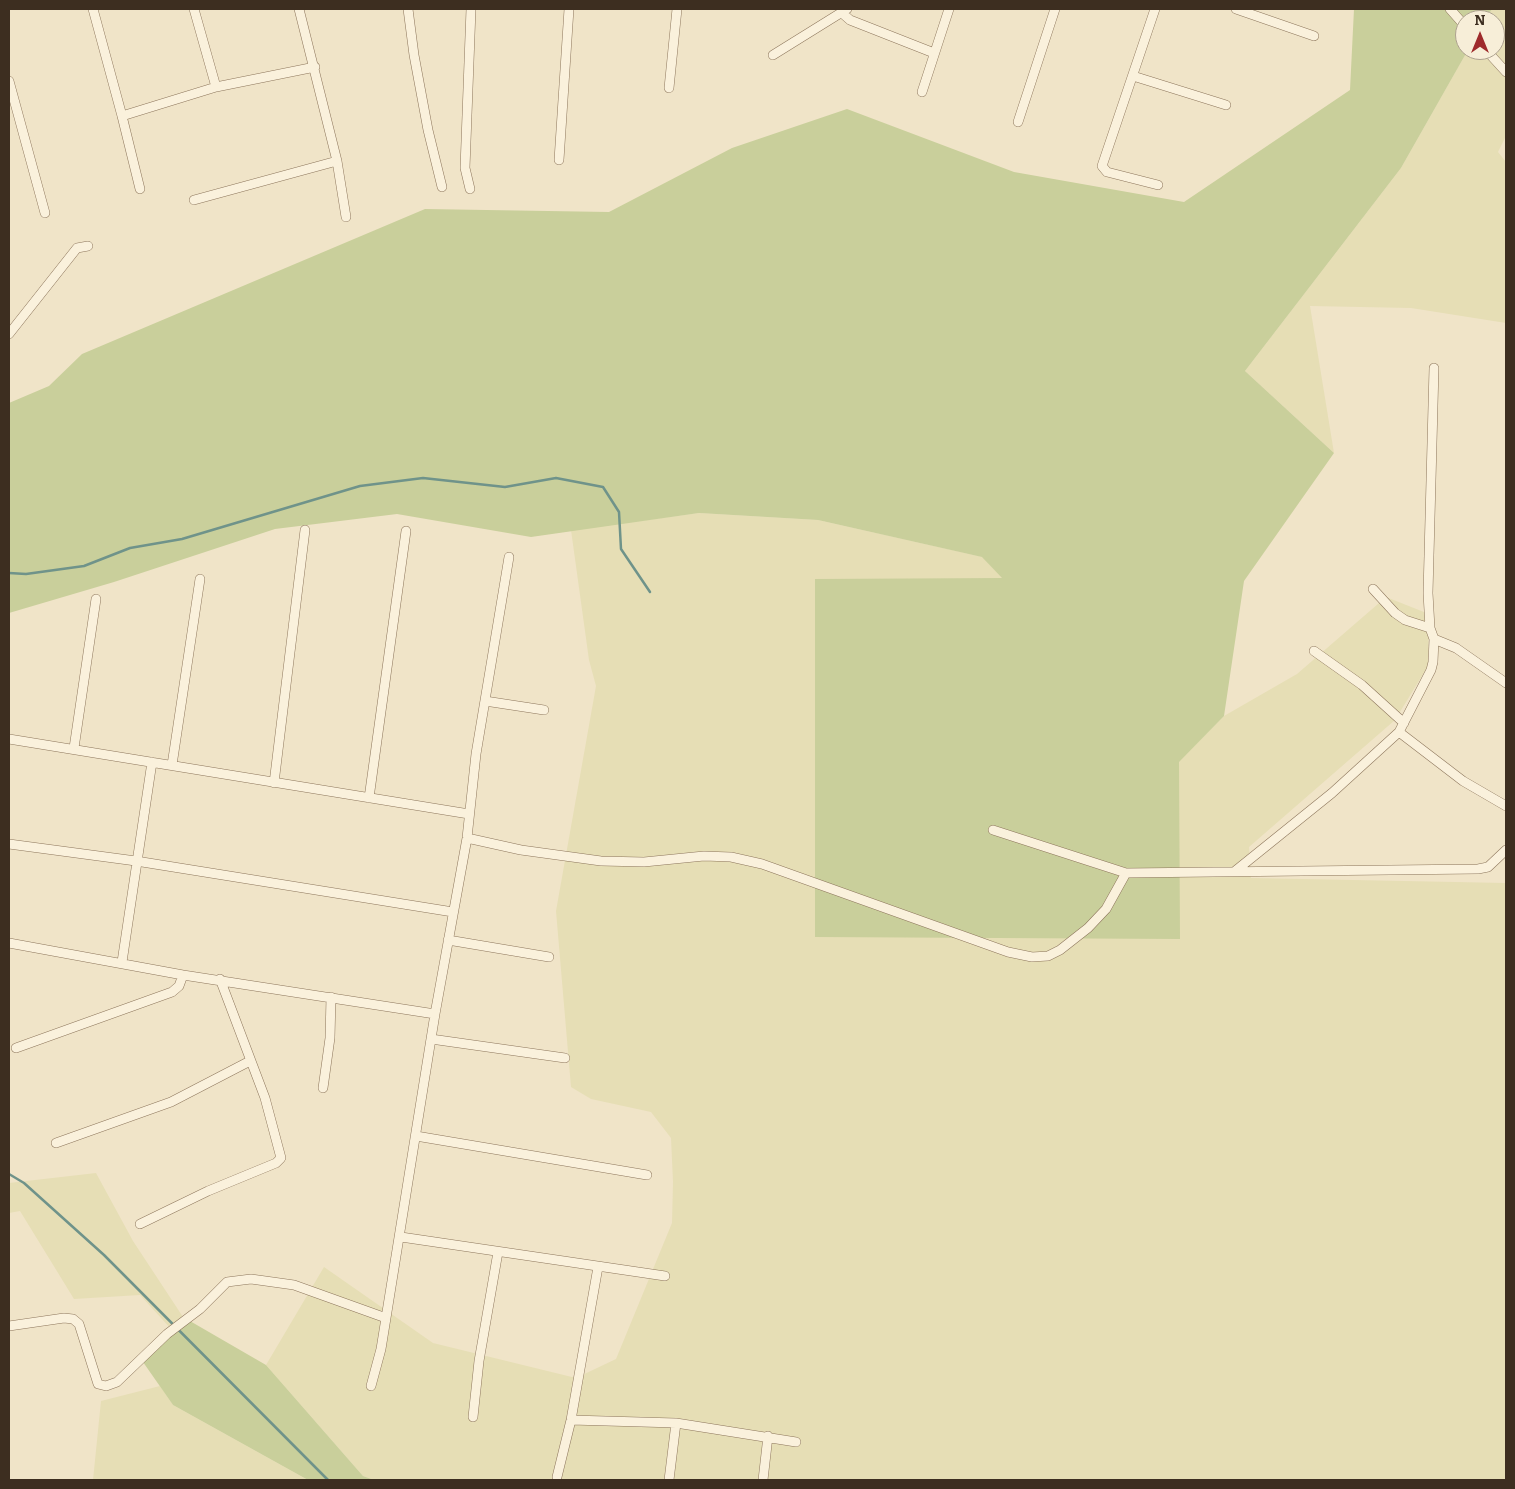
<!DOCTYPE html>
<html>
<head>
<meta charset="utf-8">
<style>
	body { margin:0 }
	#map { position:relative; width:1515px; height:1489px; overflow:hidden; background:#f0e4c8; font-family:Bitter,serif }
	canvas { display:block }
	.frame { position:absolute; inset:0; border:10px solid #3d2e20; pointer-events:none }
	.north { position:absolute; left:1455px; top:10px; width:50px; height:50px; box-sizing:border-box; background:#f7eed8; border:1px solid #ada18e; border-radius:50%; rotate:0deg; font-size:14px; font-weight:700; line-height:20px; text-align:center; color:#3d2e20 }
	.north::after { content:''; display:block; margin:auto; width:18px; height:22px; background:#9e2a2b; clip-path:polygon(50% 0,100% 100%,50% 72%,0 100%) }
</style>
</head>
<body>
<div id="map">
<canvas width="1515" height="1489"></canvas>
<div class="frame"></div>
<div class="north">N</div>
</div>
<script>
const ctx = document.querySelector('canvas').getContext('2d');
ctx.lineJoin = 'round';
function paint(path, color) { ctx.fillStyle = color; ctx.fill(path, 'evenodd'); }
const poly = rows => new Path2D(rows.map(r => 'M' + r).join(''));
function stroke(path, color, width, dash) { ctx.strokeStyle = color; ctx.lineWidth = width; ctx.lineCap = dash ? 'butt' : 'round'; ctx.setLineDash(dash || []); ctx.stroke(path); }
const farmland = poly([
	[1492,9,1506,9,1506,136,1498,152,1506,162,1506,323,1411,308,1310,306,1334,453,1245,371,1401,168,1468,50,1495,50,1495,20,1485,20],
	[699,513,818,520,983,557,1021,598,1164,776,1224,716,1297,674,1386,597,1429,614,1428,666,1395,720,1249,847,1251,878,1506,883,1506,1480,374,1480,363,1476,266,1365,324,1267,433,1343,576,1378,616,1359,672,1223,673,1182,671,1138,651,1112,591,1099,571,1087,556,911,596,686,589,660,571,530],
	[96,1173,133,1241,183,1317,172,1330,140,1295,74,1299,20,1211,9,1213,9,1183],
	[160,1386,173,1405,308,1480,93,1480,101,1401]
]);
const green = poly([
	[1354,9,1492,9,1485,20,1465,20,1465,50,1468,50,1401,168,1245,371,1334,453,1244,581,1224,716,1179,762,1180,939,815,937,815,579,1002,578,982,557,818,520,699,513,531,537,397,514,275,529,114,582,9,613,9,403,49,386,82,354,425,209,609,212,732,148,847,109,1014,172,1184,202,1350,90],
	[183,1317,266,1365,363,1476,374,1480,308,1480,173,1405,143,1362]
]);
const stream = poly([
	[9,573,26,574,84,566,130,548,182,539,360,486,423,478,505,487,556,478,603,487,619,512,621,549,650,592],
	[9,1174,24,1183,104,1255,328,1480]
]);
const minor = poly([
	[93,9,122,116,216,87,315,67],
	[194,9,216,87],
	[299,9,337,161,346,217],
	[408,9,414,55,428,130,442,187],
	[1155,9,1102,166,1107,172,1158,185],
	[1236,9,1314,36],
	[1450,9,1465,26],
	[842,13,850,20,934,53],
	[1486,50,1506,72],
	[773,55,847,9],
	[1133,76,1226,105],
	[9,81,45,213],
	[669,88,677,9],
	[922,92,949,9],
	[122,116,140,189],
	[1018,122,1055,9],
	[559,160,569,9],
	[470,189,465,168,471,9],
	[194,200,337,161],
	[9,334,77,248,88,246],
	[1434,368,1428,593,1430,628,1434,639,1433,662,1431,670,1399,732,1463,781,1506,806],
	[1373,589,1395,613,1405,620,1430,628],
	[1434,639,1456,648,1506,683],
	[1314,651,1362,685,1404,723],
	[485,701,544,710],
	[9,739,469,814],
	[74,748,96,599],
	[172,765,200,579],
	[274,783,305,530],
	[369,798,406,531],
	[993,830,1126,873,1478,869,1488,867,1506,850],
	[467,838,521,850,601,861,644,862,704,856,731,857,762,864,1008,952,1032,957,1048,956,1060,950,1088,928,1106,909,1126,873],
	[9,844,136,861,453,912],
	[1234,872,1332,793,1399,732],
	[448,940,549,957],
	[9,943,183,975,435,1014],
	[122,962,152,762],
	[431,1039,565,1058],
	[16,1048,172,992,179,986,183,975],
	[323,1088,330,1038,331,997],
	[416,1136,647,1175],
	[56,1143,171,1102,250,1061],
	[140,1224,208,1191,276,1163,281,1158,265,1098,220,979],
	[401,1237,665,1276],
	[9,1326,64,1318,73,1319,79,1324,98,1384,106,1386,117,1382,167,1334,200,1309,227,1282,251,1279,294,1285,386,1318,435,1014,467,838,476,754,509,557],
	[371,1386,381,1349,386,1318],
	[473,1417,479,1361,498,1252],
	[571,1420,676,1423,796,1442],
	[557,1477,571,1420,598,1267],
	[669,1480,676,1423],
	[763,1480,768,1436]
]);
paint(farmland, '#e6deb5');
paint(green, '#c9cf9b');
stroke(stream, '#6f938a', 2.5);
stroke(minor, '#8d765c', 10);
stroke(minor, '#faf1dc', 9);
</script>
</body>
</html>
